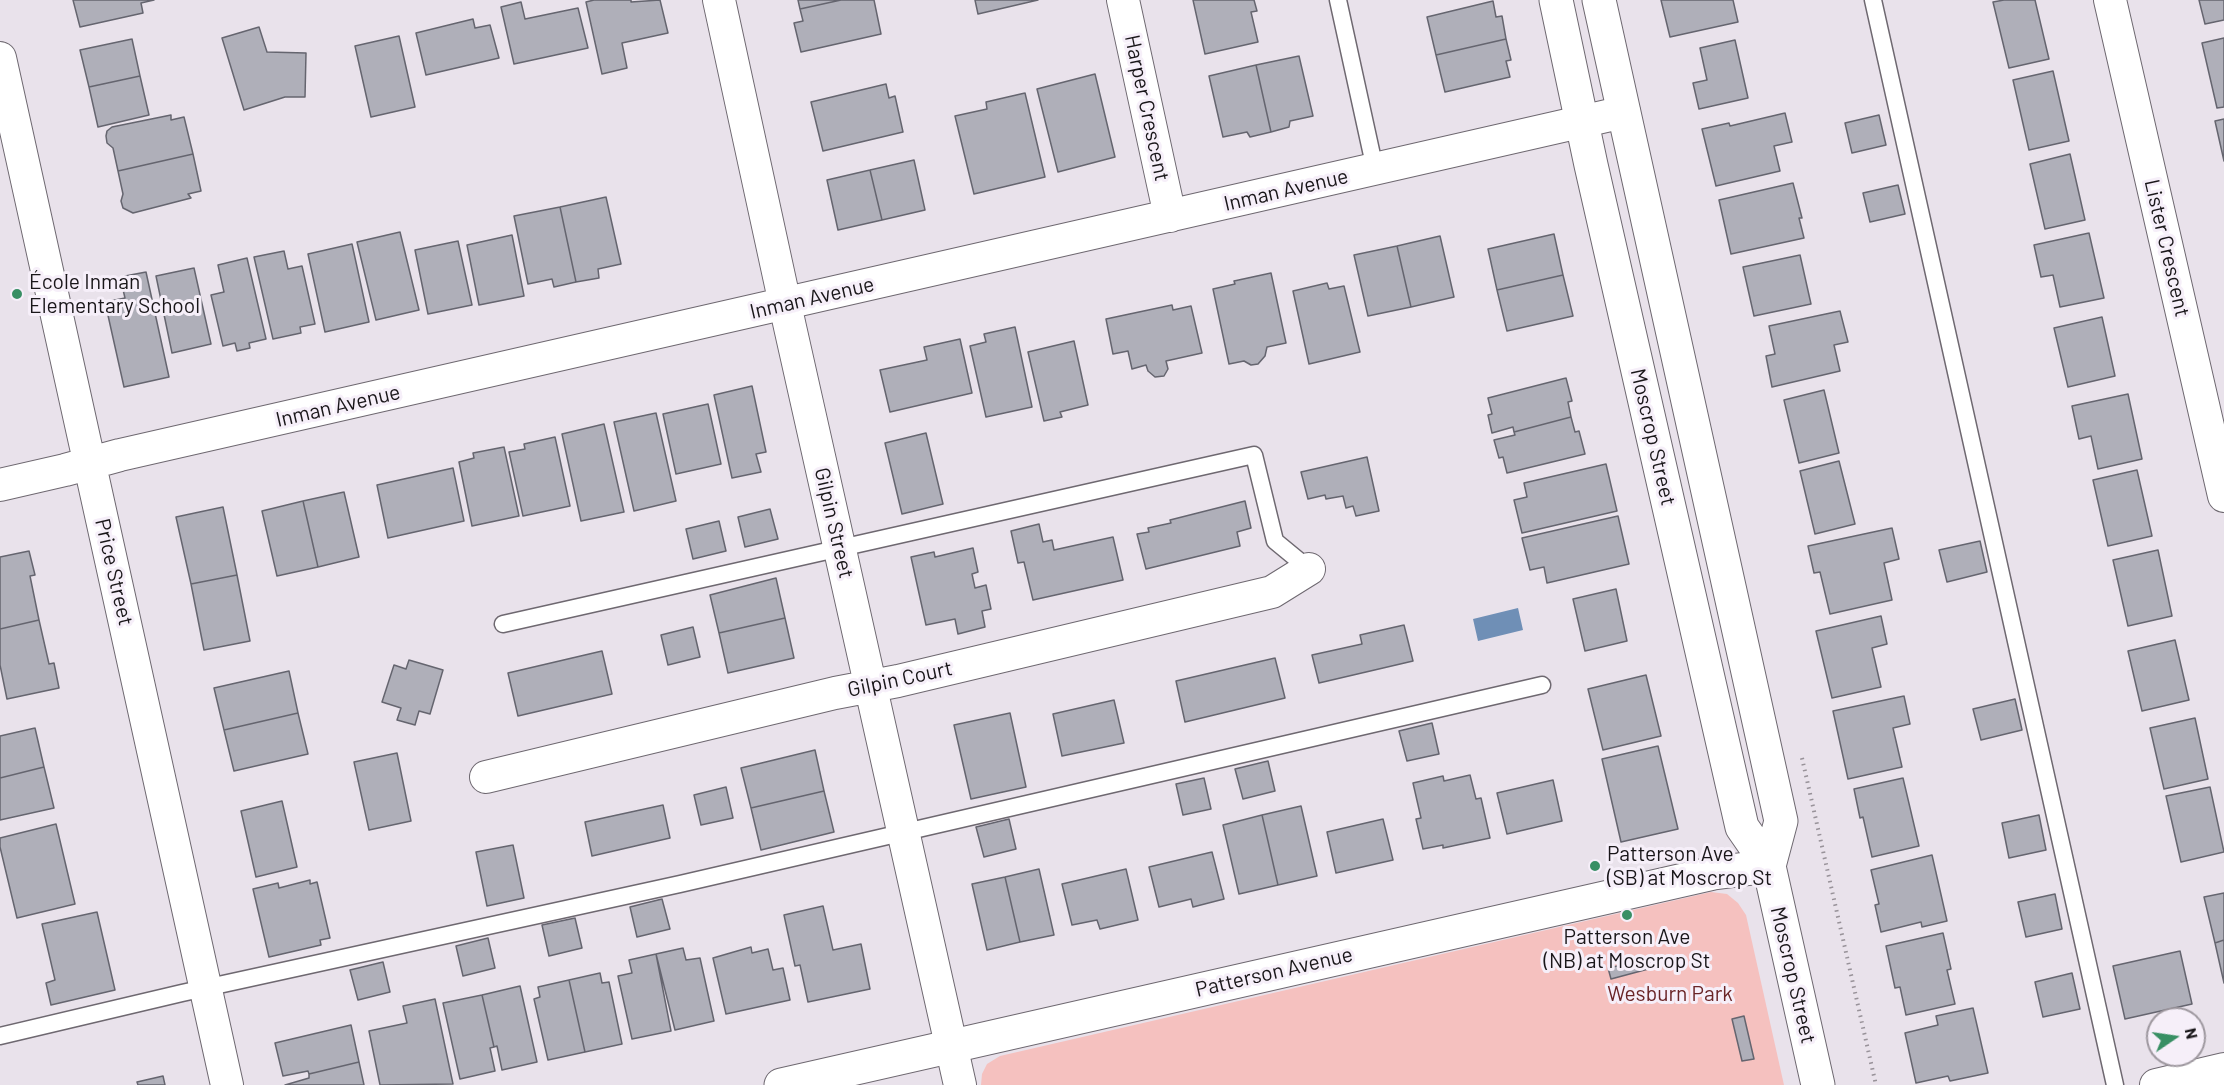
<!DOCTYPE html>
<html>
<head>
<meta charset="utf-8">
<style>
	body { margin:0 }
	#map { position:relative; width:2224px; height:1085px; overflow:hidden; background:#e9e2eb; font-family:Barlow,sans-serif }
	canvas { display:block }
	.north { position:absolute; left:2146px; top:1007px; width:60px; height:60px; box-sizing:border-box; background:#f6eff9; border:2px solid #9e989f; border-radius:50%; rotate:77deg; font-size:16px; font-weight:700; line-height:24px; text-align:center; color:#191619 }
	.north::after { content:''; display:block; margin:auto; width:21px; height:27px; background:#388f64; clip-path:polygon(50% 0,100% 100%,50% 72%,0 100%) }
</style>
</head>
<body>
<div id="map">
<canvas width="2224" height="1085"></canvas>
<div class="north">N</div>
</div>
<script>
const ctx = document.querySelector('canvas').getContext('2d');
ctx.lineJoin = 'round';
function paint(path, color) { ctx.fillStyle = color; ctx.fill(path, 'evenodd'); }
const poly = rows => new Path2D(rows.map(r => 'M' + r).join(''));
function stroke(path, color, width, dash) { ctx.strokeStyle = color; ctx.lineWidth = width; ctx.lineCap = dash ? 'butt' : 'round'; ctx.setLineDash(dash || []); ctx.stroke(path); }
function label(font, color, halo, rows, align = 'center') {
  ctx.font = font + ' Barlow,sans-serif'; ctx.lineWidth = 6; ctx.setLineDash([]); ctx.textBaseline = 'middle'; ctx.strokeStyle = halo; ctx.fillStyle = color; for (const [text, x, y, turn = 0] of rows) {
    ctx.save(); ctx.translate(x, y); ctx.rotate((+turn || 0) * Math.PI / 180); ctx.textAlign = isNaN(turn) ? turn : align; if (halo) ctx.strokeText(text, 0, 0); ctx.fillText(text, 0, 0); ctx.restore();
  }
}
const green = poly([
	[1711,892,1727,894,1738,903,1746,915,1784,1085,981,1085,982,1074,987,1064,1000,1056]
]);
const water = poly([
	[1518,608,1523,630,1478,641,1473,619]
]);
const building = poly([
	[73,0,154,0,141,3,143,13,80,27,73,0],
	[594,0,631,0,631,2,660,0,668,33,622,43,627,68,602,74,586,2,594,0],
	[798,0,841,0,800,9,798,0],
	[841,0,874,0,881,34,801,52,794,23,803,21,800,9,841,0],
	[975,0,1038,0,978,14,975,0],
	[1193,0,1254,0,1257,11,1251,12,1258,42,1205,54,1193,0],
	[1661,0,1733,0,1738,22,1670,37,1661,0],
	[2004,0,2035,0,2049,59,2009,68,1993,2,2004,0],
	[2199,0,2224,0,2224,20,2205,24,2199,0],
	[1493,1,1496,17,1502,16,1506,39,1436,55,1427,17,1493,1],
	[521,2,525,19,578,8,588,48,514,64,501,7,521,2],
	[473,19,475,28,490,25,499,58,426,75,416,33,473,19],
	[259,27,267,52,306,53,305,97,285,97,244,110,222,38,259,27],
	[399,36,415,107,371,117,355,46,399,36],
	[2224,38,2224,107,2217,108,2202,43,2224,38],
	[132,39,140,76,89,87,80,50,132,39],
	[1506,39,1511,60,1506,61,1510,77,1445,92,1436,55,1506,39],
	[1735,40,1748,98,1699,109,1693,83,1707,80,1700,48,1735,40],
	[1299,56,1313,116,1290,121,1289,127,1271,132,1256,65,1299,56],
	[1256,65,1271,132,1250,137,1247,132,1223,137,1209,76,1256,65],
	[2053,71,2069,141,2029,150,2013,80,2053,71],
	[1095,74,1115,157,1058,172,1037,89,1095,74],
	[140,76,149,115,98,127,89,87,140,76],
	[886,84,889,98,895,96,903,132,823,151,811,102,886,84],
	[1025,93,1045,177,974,194,955,116,987,109,986,102,1025,93],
	[1785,113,1792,142,1774,146,1780,171,1716,186,1702,129,1729,123,1730,126,1785,113],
	[171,115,171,120,184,117,193,154,118,171,113,148,107,143,106,136,107,131,112,127,171,115],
	[1879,115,1886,145,1852,153,1845,123,1879,115],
	[2224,119,2224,161,2215,121,2224,119],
	[193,154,201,191,188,194,191,198,133,213,123,208,121,201,123,194,118,171,193,154],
	[2070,154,2085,220,2045,229,2030,164,2070,154],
	[914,160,925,210,882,220,870,170,914,160],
	[870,170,882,220,838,230,827,180,870,170],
	[1793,183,1802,218,1799,218,1804,238,1731,254,1719,200,1793,183],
	[1898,185,1905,214,1870,222,1863,193,1898,185],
	[606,197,621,264,598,269,599,278,576,282,560,207,606,197],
	[560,207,576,282,554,287,552,279,528,284,514,216,560,207],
	[400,232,419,310,376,320,357,242,400,232],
	[2089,233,2104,298,2060,307,2053,275,2041,277,2034,245,2089,233],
	[1554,234,1563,275,1497,290,1488,249,1554,234],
	[512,235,524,296,479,305,467,245,512,235],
	[1440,236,1454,297,1411,307,1397,246,1440,236],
	[458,241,472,305,428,314,415,250,458,241],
	[352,244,369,322,325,332,308,254,352,244],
	[1397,246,1411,307,1368,316,1354,255,1397,246],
	[284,251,288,269,302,266,315,324,300,327,301,333,273,339,254,257,284,251],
	[1800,255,1811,304,1754,316,1743,267,1800,255],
	[247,258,266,339,249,343,250,348,237,351,235,343,223,346,211,295,224,292,218,265,247,258],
	[194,268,211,344,172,353,156,276,194,268],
	[146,272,169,377,124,387,105,302,125,298,120,277,146,272],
	[1271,273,1286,343,1267,347,1265,356,1258,364,1251,365,1244,361,1229,364,1213,289,1235,284,1234,281,1271,273],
	[1563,275,1573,316,1507,331,1497,290,1563,275],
	[1327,283,1329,289,1344,286,1360,352,1309,364,1293,291,1327,283],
	[1172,305,1173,310,1191,306,1202,353,1166,361,1168,369,1164,376,1155,377,1148,371,1146,365,1132,369,1128,351,1113,354,1106,319,1172,305],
	[1840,311,1848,342,1834,345,1840,371,1772,387,1766,356,1775,354,1769,326,1840,311],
	[2102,317,2115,376,2068,387,2054,328,2102,317],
	[1015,327,1032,407,986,417,970,346,986,342,984,334,1015,327],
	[960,339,972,393,890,412,880,370,927,360,924,347,960,339],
	[1074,341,1088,405,1060,412,1062,417,1044,421,1028,352,1074,341],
	[1566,378,1572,401,1568,402,1571,417,1514,432,1513,427,1492,433,1488,415,1492,414,1488,398,1566,378],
	[752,386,766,452,756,454,761,472,732,478,714,395,752,386],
	[1824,390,1839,453,1799,463,1784,400,1824,390],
	[2128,394,2142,459,2098,469,2091,436,2079,439,2072,406,2128,394],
	[708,404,721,464,676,474,663,414,708,404],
	[656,413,676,501,634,511,614,422,656,413],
	[1571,417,1575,432,1579,431,1585,454,1507,473,1503,457,1499,458,1494,440,1515,435,1514,432,1571,417],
	[604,424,624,512,581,521,562,434,604,424],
	[926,433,943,504,902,514,885,443,926,433],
	[555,437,570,506,523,516,509,452,525,449,524,444,555,437],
	[504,447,519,516,472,526,459,462,474,458,473,453,504,447],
	[1367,457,1379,511,1356,516,1353,506,1346,508,1343,496,1326,499,1325,495,1308,499,1301,472,1367,457],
	[1839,461,1855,524,1815,534,1800,471,1839,461],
	[1606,464,1617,511,1522,533,1514,500,1527,497,1524,483,1606,464],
	[453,468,464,521,388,538,377,485,453,468],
	[2137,470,2152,536,2108,546,2093,480,2137,470],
	[344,492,359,557,318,567,303,501,344,492],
	[303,501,318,567,277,576,262,511,303,501],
	[1245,501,1251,528,1237,532,1240,546,1146,569,1137,534,1149,532,1148,528,1171,523,1170,520,1245,501],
	[223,507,237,575,191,584,176,517,223,507],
	[770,509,778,539,745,547,738,517,770,509],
	[1618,516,1629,564,1547,583,1544,567,1530,570,1522,538,1618,516],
	[719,521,726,551,693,559,686,529,719,521],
	[1039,524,1043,542,1052,540,1054,550,1113,537,1123,580,1033,600,1024,562,1018,563,1011,531,1039,524],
	[1892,528,1899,559,1884,563,1892,600,1830,614,1820,572,1814,573,1808,546,1892,528],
	[1980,541,1987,572,1947,582,1939,550,1980,541],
	[973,548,978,572,972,574,975,588,986,585,991,609,982,611,985,627,958,634,955,619,926,625,911,557,934,552,935,557,973,548],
	[2158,550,2172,616,2128,626,2113,560,2158,550],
	[29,551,35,575,30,576,39,620,0,629,0,557,29,551],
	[237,575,250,641,204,650,191,584,237,575],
	[776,578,785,618,719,633,710,595,776,578],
	[1616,589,1627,641,1585,651,1573,599,1616,589],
	[1881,616,1887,644,1872,648,1881,687,1832,698,1816,631,1881,616],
	[785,618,794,658,728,673,719,633,785,618],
	[39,620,49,664,54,663,59,688,7,699,0,665,0,629,39,620],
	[1404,625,1413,661,1319,683,1312,655,1362,644,1360,635,1404,625],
	[693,627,700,657,668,665,661,635,693,627],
	[2175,640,2189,700,2142,711,2128,651,2175,640],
	[602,651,612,694,518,716,508,673,602,651],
	[1275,658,1285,698,1185,722,1176,681,1275,658],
	[409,660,443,670,430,714,419,711,415,725,397,720,401,708,382,702,394,665,406,669,409,660],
	[289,671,298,713,224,730,214,688,289,671],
	[1646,675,1661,736,1603,750,1588,689,1646,675],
	[1904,696,1910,724,1893,728,1902,767,1848,779,1833,711,1904,696],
	[2015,699,2022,730,1981,740,1973,709,2015,699],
	[1114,700,1124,743,1062,756,1053,714,1114,700],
	[298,713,308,754,234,771,224,730,298,713],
	[1010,713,1026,787,971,799,954,725,1010,713],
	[2195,718,2208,779,2164,789,2150,728,2195,718],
	[1432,723,1439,754,1407,761,1399,731,1432,723],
	[35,728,44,767,0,778,0,736,35,728],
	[1658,746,1678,829,1621,842,1602,759,1658,746],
	[815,750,824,791,751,808,741,768,815,750],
	[397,753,411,821,369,830,354,762,397,753],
	[1268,761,1275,791,1243,799,1235,769,1268,761],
	[44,767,54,808,0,820,0,778,44,767],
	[1470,775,1476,799,1481,798,1490,838,1443,848,1443,845,1423,849,1416,819,1421,818,1413,783,1443,776,1444,781,1470,775],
	[1204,778,1211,809,1183,815,1176,784,1204,778],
	[1903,778,1919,846,1872,857,1863,817,1860,818,1854,789,1903,778],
	[1553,780,1562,821,1507,834,1497,793,1553,780],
	[726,787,733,818,701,825,694,795,726,787],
	[2210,787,2224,852,2181,862,2166,796,2210,787],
	[824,791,834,832,761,850,751,808,824,791],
	[282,801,297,867,256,877,241,811,282,801],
	[663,805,670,838,592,856,585,822,663,805],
	[1301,806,1317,876,1278,885,1262,815,1301,806],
	[1262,815,1278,885,1239,894,1223,825,1262,815],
	[2039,815,2046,850,2009,858,2002,823,2039,815],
	[1009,819,1016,849,984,857,976,827,1009,819],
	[1383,819,1393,860,1336,873,1327,832,1383,819],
	[56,824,75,904,17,918,0,847,0,838,56,824],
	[513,845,524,898,487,906,476,852,513,845],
	[1212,852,1224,899,1193,907,1191,899,1159,907,1149,867,1212,852],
	[1932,855,1947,921,1922,927,1921,922,1881,932,1875,905,1879,904,1871,870,1932,855],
	[1039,869,1054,935,1020,942,1005,877,1039,869],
	[1126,869,1138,920,1100,929,1097,920,1072,925,1062,884,1126,869],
	[1005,877,1020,942,987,950,972,884,1005,877],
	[310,880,310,884,317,882,330,938,320,940,321,945,269,957,253,889,278,883,279,888,310,880],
	[2224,893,2224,940,2215,943,2204,897,2224,893],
	[2055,894,2062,929,2026,937,2018,902,2055,894],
	[662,899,670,929,637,937,630,907,662,899],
	[823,906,833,950,861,944,870,989,808,1002,800,965,795,966,784,915,823,906],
	[97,912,115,990,51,1005,46,983,55,980,42,924,97,912],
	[575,918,582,948,549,956,542,925,575,918],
	[1943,933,1951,969,1947,970,1955,1004,1906,1015,1900,987,1895,988,1886,946,1943,933],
	[488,938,495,968,463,976,456,946,488,938],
	[2224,940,2224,983,2215,943,2224,940],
	[751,947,752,953,768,949,773,970,783,968,790,1000,726,1014,713,958,751,947],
	[683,948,686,960,700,958,714,1021,675,1030,656,954,683,948],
	[2180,951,2192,1004,2125,1019,2113,966,2180,951],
	[656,954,671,1031,632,1039,618,976,632,973,629,960,656,954],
	[1650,959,1652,968,1611,979,1608,968,1650,959],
	[383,962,390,992,358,1000,350,970,383,962],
	[600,973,602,983,609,982,622,1044,585,1052,569,980,600,973],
	[2072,973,2080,1009,2043,1017,2035,982,2072,973],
	[569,980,585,1052,548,1060,534,999,540,997,538,987,569,980],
	[520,986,537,1062,502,1070,497,1046,494,1047,482,995,520,986],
	[482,995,494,1047,490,1048,495,1071,460,1079,443,1003,482,995],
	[435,999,453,1084,380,1085,369,1031,407,1023,403,1006,435,999],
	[1973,1008,1988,1073,1950,1081,1948,1076,1916,1083,1905,1033,1938,1025,1936,1016,1973,1008],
	[1744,1016,1754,1059,1742,1061,1732,1019,1744,1016],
	[351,1025,359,1062,309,1074,308,1071,283,1076,275,1043,351,1025],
	[359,1062,364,1085,285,1085,309,1078,309,1074,359,1062],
	[163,1076,165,1085,138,1085,137,1082,163,1076]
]);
const path = poly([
	[1802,758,1876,1085]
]);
const lane = poly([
	[1338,0,1375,169],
	[1873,0,2115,1085],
	[503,624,1254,455,1275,541,1309,569],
	[0,1036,182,993,680,884,1542,685]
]);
const street = poly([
	[719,0,790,327,960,1085],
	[1123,0,1170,216],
	[2110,0,2224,496],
	[0,58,227,1085],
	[0,485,65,470,120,455,1624,112],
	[486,777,835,693,898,681,1272,592,1309,569],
	[2156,1085,2224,1069]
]);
const secondary = poly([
	[1556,0,1591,165,1742,827,1769,866,1818,1085],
	[1599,0,1781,821,1769,866],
	[781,1085,1714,873,1769,866]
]);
const markers = [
	[17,294,6,"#388f64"],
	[1595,866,6,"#388f64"],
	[1627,915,6,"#388f64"]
];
const streetNames = [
	["Harper Crescent",1147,108,78],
	["Inman Avenue",1286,190,-13],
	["Lister Crescent",2167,248,77],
	["Inman Avenue",812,298,-13],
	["Inman Avenue",338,406,-13],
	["Moscrop Street",1653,437,77],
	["Gilpin Street",834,523,77],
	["Price Street",114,572,77],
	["Gilpin Court",900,679,-12],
	["Patterson Avenue",1274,972,-13],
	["Moscrop Street",1793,975,77]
];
const poiNames = [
	["École Inman",29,282],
	["Elementary School",29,306],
	["Patterson Ave",1607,854],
	["(SB) at Moscrop St",1607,878],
	["Patterson Ave",1627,937,"center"],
	["(NB) at Moscrop St",1627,961,"center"]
];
const parkNames = [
	["Wesburn Park",1670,994]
];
paint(green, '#f5c1bf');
paint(water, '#6f8fb6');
paint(building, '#afafb9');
stroke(building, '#65656f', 1.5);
stroke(lane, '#6e6870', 19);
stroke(street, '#6e6870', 34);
stroke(secondary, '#6e6870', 35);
stroke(path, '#989299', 4, [1.5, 4.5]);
stroke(lane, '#fff', 16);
stroke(street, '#fff', 32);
stroke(secondary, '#fff', 33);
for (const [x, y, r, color] of markers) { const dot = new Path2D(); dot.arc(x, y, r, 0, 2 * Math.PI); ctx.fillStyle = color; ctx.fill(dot); stroke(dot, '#f6eff9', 2); }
label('21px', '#191619', '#f6eff9', streetNames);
label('21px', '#191619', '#f6eff9', poiNames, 'left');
label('21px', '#6a2527', '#f6eff9', parkNames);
</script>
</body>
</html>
